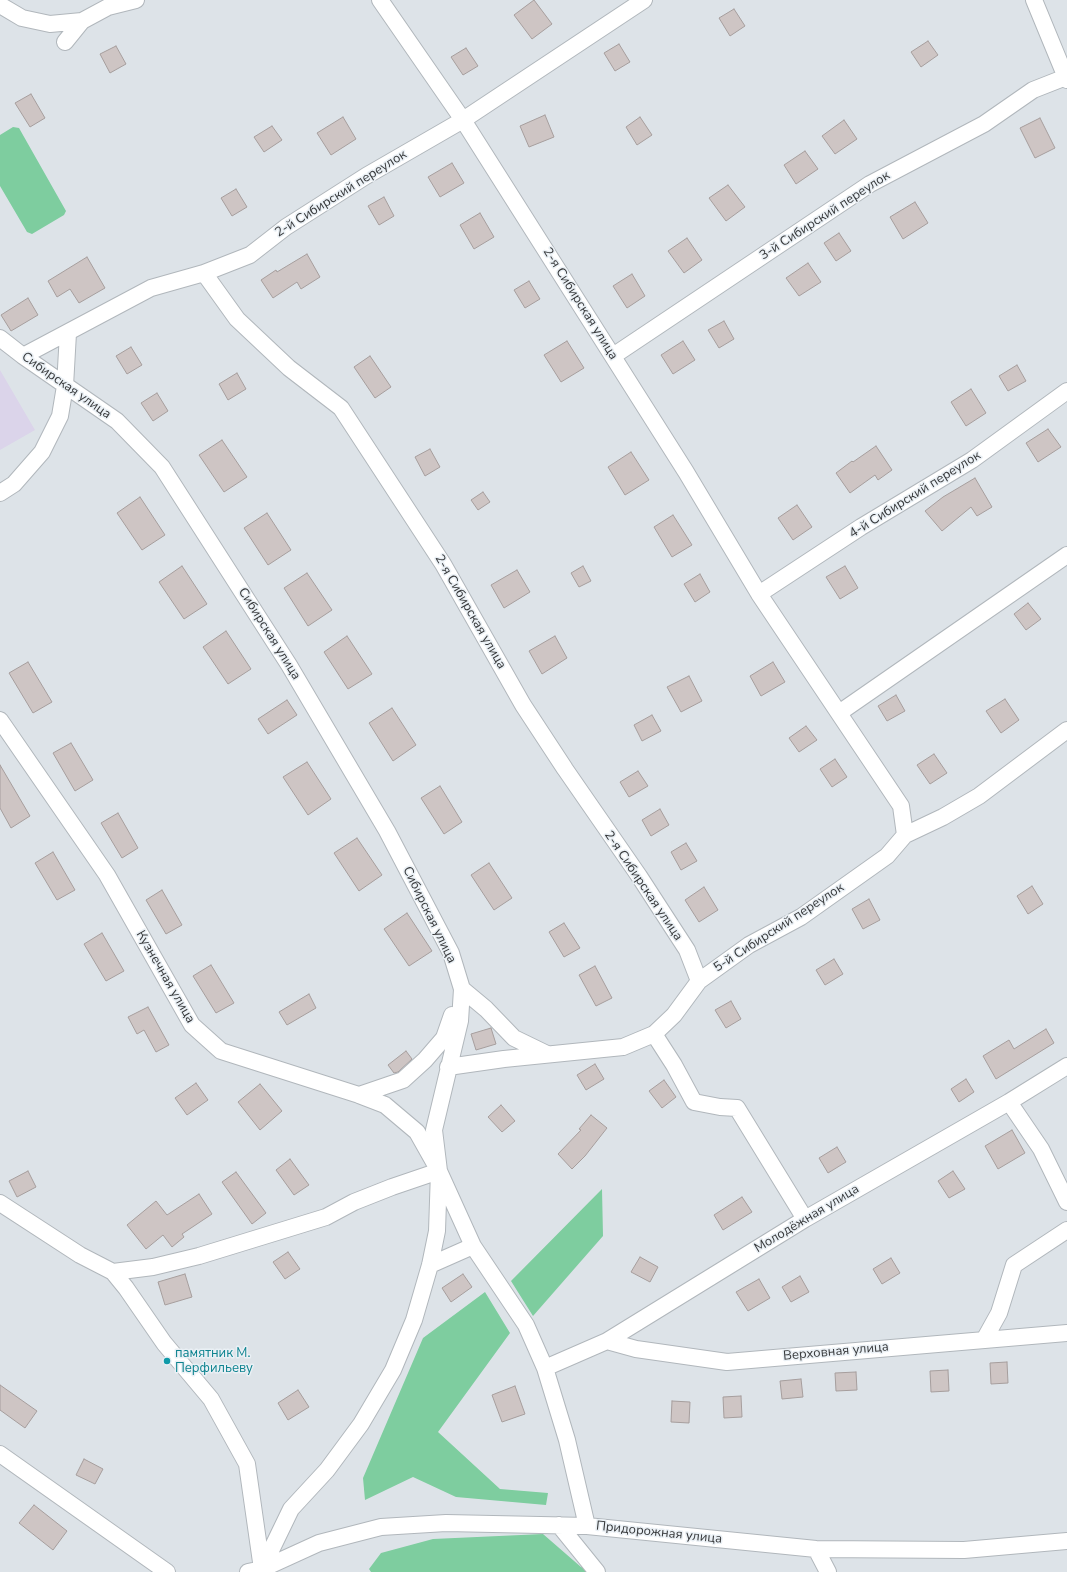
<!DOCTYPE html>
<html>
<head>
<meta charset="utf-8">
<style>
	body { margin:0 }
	canvas { display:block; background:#dde3e8 }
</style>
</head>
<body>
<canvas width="1067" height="1572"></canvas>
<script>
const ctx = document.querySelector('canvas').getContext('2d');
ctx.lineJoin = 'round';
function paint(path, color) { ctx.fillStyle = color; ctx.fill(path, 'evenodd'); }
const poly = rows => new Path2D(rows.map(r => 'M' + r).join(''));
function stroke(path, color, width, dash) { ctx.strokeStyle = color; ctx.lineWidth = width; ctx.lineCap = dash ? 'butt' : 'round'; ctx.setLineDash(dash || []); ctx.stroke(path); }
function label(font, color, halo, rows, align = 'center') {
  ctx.font = font + ' "Nunito Sans",sans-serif'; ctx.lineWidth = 3; ctx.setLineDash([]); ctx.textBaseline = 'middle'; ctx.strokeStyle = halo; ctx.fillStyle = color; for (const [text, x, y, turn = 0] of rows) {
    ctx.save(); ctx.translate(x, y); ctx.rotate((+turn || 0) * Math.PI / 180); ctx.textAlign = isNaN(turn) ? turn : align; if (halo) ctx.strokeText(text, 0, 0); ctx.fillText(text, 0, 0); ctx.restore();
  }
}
const industrial = poly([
	[0,370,35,430,0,450]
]);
const green = poly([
	[13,127,19,128,66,211,64,215,32,234,27,232,0,186,0,135],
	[602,1189,603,1236,533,1316,511,1281],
	[485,1292,510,1333,438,1432,500,1489,548,1493,546,1505,456,1497,413,1477,365,1500,363,1478,423,1338],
	[543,1534,581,1567,595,1572,371,1572,369,1569,381,1553,433,1539]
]);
const building = poly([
	[534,0,552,24,532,39,514,15,534,0],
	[734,9,745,26,730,36,719,18,734,9],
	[928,41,938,55,921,67,911,52,928,41],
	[619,44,630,62,615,71,604,53,619,44],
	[116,46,126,64,110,73,100,54,116,46],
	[466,48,478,66,463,75,451,57,466,48],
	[31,94,45,118,30,127,15,103,31,94],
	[545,115,554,137,529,147,520,126,545,115],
	[343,117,356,139,331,155,317,133,343,117],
	[640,117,652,135,637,145,626,127,640,117],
	[1040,118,1055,148,1035,158,1020,128,1040,118],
	[844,120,857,139,835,154,822,136,844,120],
	[272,126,282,140,264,152,254,137,272,126],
	[805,151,818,169,796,184,784,165,805,151],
	[452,163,464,183,440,197,428,177,452,163],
	[728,185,745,207,726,221,709,198,728,185],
	[236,189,247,207,232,216,221,198,236,189],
	[384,197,394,216,379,225,368,206,384,197],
	[915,202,928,223,903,239,890,217,915,202],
	[480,213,494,237,474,249,460,225,480,213],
	[839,233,851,251,836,261,824,243,839,233],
	[687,238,702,260,684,273,668,251,687,238],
	[307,254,320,277,301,289,297,282,273,298,261,280,276,270,277,272,307,254],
	[87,257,105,288,79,303,70,289,57,297,48,281,87,257],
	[808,263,821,282,799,296,786,278,808,263],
	[632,274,645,296,627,308,613,286,632,274],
	[529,281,540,299,525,308,514,290,529,281],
	[28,298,38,315,11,331,1,315,28,298],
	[724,321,734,339,719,348,708,330,724,321],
	[567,341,584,368,561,382,544,355,567,341],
	[683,341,695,360,673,374,661,355,683,341],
	[131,347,142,365,127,374,116,356,131,347],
	[370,356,391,387,375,398,354,367,370,356],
	[1017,365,1026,381,1008,391,999,376,1017,365],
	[237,373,246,389,228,400,219,384,237,373],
	[971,389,986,413,966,426,951,402,971,389],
	[157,393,168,411,153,421,141,403,157,393],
	[1048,429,1061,447,1038,462,1026,443,1048,429],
	[222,440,247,477,224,492,199,455,222,440],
	[876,446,892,470,878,480,875,475,850,493,836,473,852,461,853,462,876,446],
	[430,449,440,467,425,476,415,457,430,449],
	[631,452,649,480,625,495,608,467,631,452],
	[975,478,992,507,977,516,971,507,942,531,925,511,943,497,975,478],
	[483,492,490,502,478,510,471,500,483,492],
	[140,497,165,535,142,550,117,513,140,497],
	[797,505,812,527,793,540,778,518,797,505],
	[267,513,291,550,268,565,244,528,267,513],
	[673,515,692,545,672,557,654,527,673,515],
	[182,566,207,604,184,619,159,582,182,566],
	[583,566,591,581,579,587,571,573,583,566],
	[845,566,858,588,840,599,826,577,845,566],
	[517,570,530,592,504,608,491,585,517,570],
	[307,573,332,610,308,626,284,588,307,573],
	[700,574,710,592,695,602,684,584,700,574],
	[1028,603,1041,619,1026,630,1014,614,1028,603],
	[226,631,251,669,228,684,203,647,226,631],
	[347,636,372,674,348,689,324,652,347,636],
	[555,636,567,658,542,674,529,651,555,636],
	[28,662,52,702,33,713,9,673,28,662],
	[773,662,785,682,761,696,750,676,773,662],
	[689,676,702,701,681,712,667,687,689,676],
	[896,695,905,711,887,721,878,706,896,695],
	[1005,699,1019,720,1001,733,986,711,1005,699],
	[287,700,297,715,268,734,258,719,287,700],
	[392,708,416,745,393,761,369,723,392,708],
	[652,715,661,731,642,741,634,725,652,715],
	[806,726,817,740,799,752,789,738,806,726],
	[71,743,93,780,75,791,53,753,71,743],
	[934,754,947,773,930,784,917,765,934,754],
	[835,759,847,777,832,787,820,769,835,759],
	[307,762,331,799,308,815,283,777,307,762],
	[0,765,30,816,11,828,0,808,0,765],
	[638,771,648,786,629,797,620,782,638,771],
	[440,786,462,822,444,834,421,798,440,786],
	[660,809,669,825,651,836,642,820,660,809],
	[118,813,138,848,122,858,101,823,118,813],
	[357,838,382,875,359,891,334,853,357,838],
	[686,843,697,861,681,870,671,852,686,843],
	[53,852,75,890,57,900,35,863,53,852],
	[489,863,512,898,494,910,471,875,489,863],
	[1032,886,1043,904,1028,914,1017,896,1032,886],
	[704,887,718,910,699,922,685,900,704,887],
	[162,890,182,925,166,934,146,900,162,890],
	[869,899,880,920,863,929,852,909,869,899],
	[407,913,432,951,409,966,384,929,407,913],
	[564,923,580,948,564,957,549,932,564,923],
	[102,933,124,971,106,981,84,944,102,933],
	[834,959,843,974,825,985,816,970,834,959],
	[211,965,234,1003,216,1013,193,976,211,965],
	[595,966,612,998,596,1006,579,975,595,966],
	[309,994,316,1008,287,1025,279,1012,309,994],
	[731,1001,741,1019,726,1028,715,1010,731,1001],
	[148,1007,169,1045,156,1052,144,1030,137,1034,128,1017,148,1007],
	[491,1028,496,1044,476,1050,471,1034,491,1028],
	[1046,1029,1054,1043,996,1079,983,1056,1009,1040,1014,1049,1046,1029],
	[406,1051,412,1059,398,1072,394,1073,388,1065,406,1051],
	[595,1064,604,1079,586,1090,577,1075,595,1064],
	[966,1079,974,1092,959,1102,951,1089,966,1079],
	[664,1080,676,1097,662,1108,649,1091,664,1080],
	[196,1083,208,1100,187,1115,175,1098,196,1083],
	[260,1084,282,1111,260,1130,238,1102,260,1084],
	[501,1105,515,1121,502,1132,488,1117,501,1105],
	[591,1115,607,1128,585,1156,572,1169,558,1154,581,1130,579,1129,591,1115],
	[1012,1130,1025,1153,998,1169,985,1146,1012,1130],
	[837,1147,846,1162,828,1173,819,1158,837,1147],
	[290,1159,309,1185,294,1195,276,1170,290,1159],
	[28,1171,36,1187,17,1197,9,1181,28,1171],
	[953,1171,965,1189,949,1198,938,1181,953,1171],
	[236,1172,266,1213,252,1224,222,1182,236,1172],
	[199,1194,212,1214,182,1234,184,1237,172,1247,163,1235,146,1249,127,1225,156,1201,167,1215,199,1194],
	[742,1197,752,1212,723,1230,714,1215,742,1197],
	[288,1252,300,1269,285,1279,273,1262,288,1252],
	[640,1257,658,1267,650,1282,631,1272,640,1257],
	[891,1258,900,1273,882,1284,873,1269,891,1258],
	[185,1274,192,1297,165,1305,158,1282,185,1274],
	[463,1274,472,1287,451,1302,442,1288,463,1274],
	[800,1276,809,1292,791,1302,782,1287,800,1276],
	[759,1279,770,1298,748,1311,736,1292,759,1279],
	[1007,1362,1008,1383,991,1384,990,1363,1007,1362],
	[948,1370,949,1391,931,1392,930,1371,948,1370],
	[856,1372,857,1390,836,1391,835,1373,856,1372],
	[801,1379,803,1397,782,1399,780,1381,801,1379],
	[0,1385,37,1411,25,1428,0,1410,0,1385],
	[515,1386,525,1414,502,1422,492,1395,515,1386],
	[298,1390,309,1407,288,1420,278,1403,298,1390],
	[741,1396,742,1417,724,1418,723,1397,741,1396],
	[672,1401,690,1402,689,1423,671,1422,672,1401],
	[84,1459,103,1469,95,1484,76,1475,84,1459],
	[34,1505,67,1531,53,1550,19,1523,34,1505]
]);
const minor = poly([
	[380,0,463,120,686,472,759,594,901,806,905,835],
	[1034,0,1067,80],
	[0,5,22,18,50,24,82,21,108,7,136,0],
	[65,42,82,21],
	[204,273,237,319,289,368,341,408,443,564,523,705,565,769,639,876,687,950,699,981],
	[0,338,23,356,117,421,162,467,289,665,387,831,451,953,462,989,460,1021,434,1130,439,1171,437,1231,430,1265,414,1320,393,1370,361,1424,327,1470,291,1509,262,1569],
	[23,356,151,288,204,273,250,255,286,227,366,176,463,120,644,0],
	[613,356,870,184,984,124,1033,90,1066,77],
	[0,493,14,484,42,452,60,416,65,386,68,333],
	[759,594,861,527,972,460,1067,391],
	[839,713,1067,555],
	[0,720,107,875,192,1025,221,1051,359,1095,385,1105,417,1132,439,1171,473,1246,526,1325,545,1368,567,1440,587,1526],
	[462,989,486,1009,514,1038,547,1054],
	[654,1034,674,1065,694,1102,720,1107,737,1108,805,1219],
	[448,1067,504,1059,623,1047,654,1034,674,1015,699,981,749,945,801,917,887,856,905,835,943,817,979,796,1067,730],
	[359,1095,403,1080,425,1060,444,1038,452,1015],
	[1009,1102,1041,1149,1067,1202],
	[0,1203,80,1255,113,1272,126,1288,164,1343,211,1399,247,1464,262,1569],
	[430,1265,473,1246],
	[113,1272,153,1267,199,1256,326,1217,354,1202,392,1187,439,1171],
	[984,1340,999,1313,1014,1265,1067,1230],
	[607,1341,636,1349,727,1362,1067,1333],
	[545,1368,607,1341,805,1219,1009,1102,1067,1066],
	[0,1454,167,1572],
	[559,1525,597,1572],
	[816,1549,828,1572],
	[248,1572,262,1569,319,1543,381,1527,446,1523,587,1526,816,1549,964,1550,1067,1541]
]);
const markers = [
	[167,1361,4,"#0f9aa8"]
];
const streetNames = [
	["2-й Сибирский переулок",341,194,-32],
	["3-й Сибирский переулок",825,216,-33],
	["2-я Сибирская улица",580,304,58],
	["Сибирская улица",66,386,35],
	["4-й Сибирский переулок",915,495,-32],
	["2-я Сибирская улица",470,612,60],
	["Сибирская улица",269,634,58],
	["2-я Сибирская улица",643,886,56],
	["Сибирская улица",429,915,64],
	["5-й Сибирский переулок",779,928,-33],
	["Кузнечная улица",165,977,60],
	["Молодёжная улица",807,1219,-31],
	["Верховная улица",836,1352,-5],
	["Придорожная улица",659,1533,6]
];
const cultureNames = [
	["памятник М.",175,1354],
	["Перфильеву",175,1369]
];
paint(industrial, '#dbd4ea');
paint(green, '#7ecd9f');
paint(building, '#cec5c4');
stroke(building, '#a69e9d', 1);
stroke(minor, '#b1b7bc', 18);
stroke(minor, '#fff', 16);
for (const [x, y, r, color] of markers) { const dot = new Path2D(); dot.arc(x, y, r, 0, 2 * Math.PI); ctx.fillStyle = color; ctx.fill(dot); stroke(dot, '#eaf0f5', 1.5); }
label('13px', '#36383a', '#eaf0f5', streetNames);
label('13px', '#0d838f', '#eaf0f5', cultureNames, 'left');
</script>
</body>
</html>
